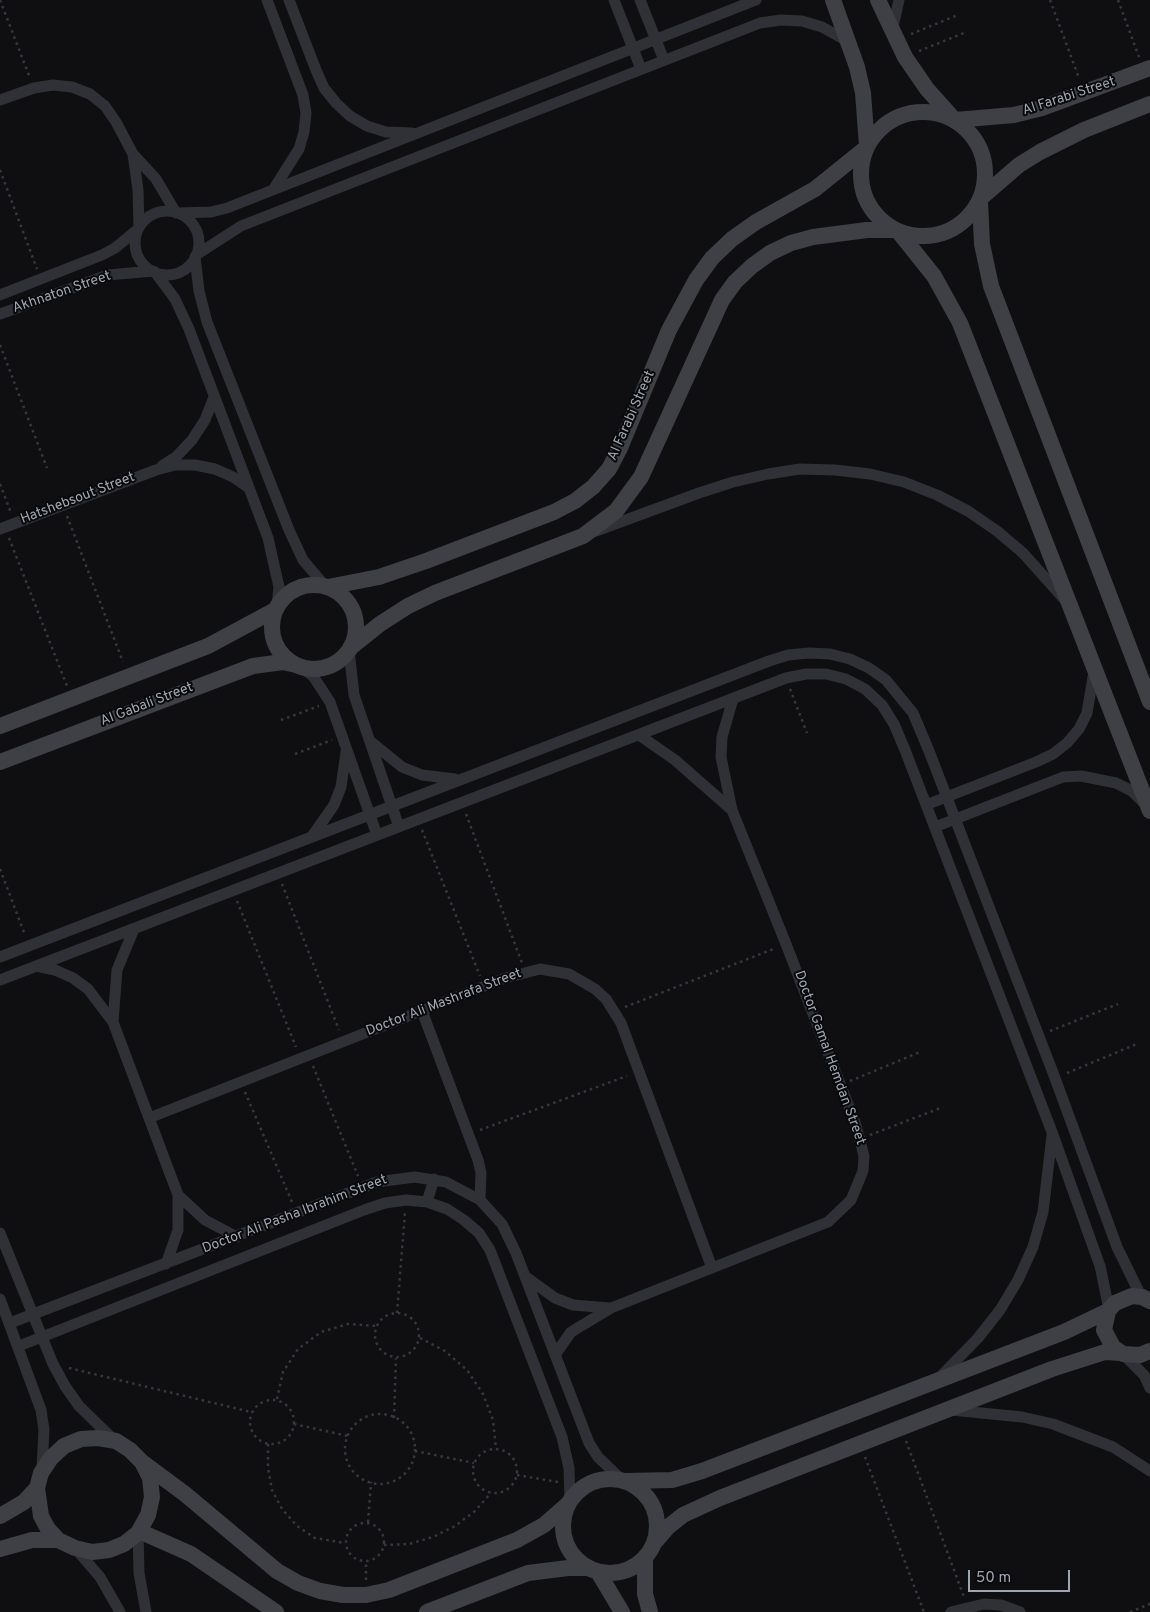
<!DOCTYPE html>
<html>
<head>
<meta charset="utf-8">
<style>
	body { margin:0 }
	#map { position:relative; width:1150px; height:1612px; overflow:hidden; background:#0f0f11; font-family:Overpass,sans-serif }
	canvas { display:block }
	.scale { position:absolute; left:968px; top:1570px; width:102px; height:22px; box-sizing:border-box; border:2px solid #9fa6b2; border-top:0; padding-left:6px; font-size:15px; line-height:18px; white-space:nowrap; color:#9fa6b2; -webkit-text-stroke:4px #0a0a0c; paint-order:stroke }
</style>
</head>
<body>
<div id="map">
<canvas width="1150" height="1612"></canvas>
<div class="scale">50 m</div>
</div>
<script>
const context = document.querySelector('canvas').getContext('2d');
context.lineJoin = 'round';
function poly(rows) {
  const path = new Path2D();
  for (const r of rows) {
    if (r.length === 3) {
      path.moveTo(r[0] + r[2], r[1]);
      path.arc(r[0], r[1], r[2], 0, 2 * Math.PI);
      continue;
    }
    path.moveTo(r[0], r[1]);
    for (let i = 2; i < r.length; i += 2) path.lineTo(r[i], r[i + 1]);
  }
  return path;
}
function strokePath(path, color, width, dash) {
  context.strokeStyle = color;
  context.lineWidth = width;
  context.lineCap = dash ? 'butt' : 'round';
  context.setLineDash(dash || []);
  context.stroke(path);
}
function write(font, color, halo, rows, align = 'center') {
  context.font = font + ' Overpass,sans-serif';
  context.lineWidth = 4;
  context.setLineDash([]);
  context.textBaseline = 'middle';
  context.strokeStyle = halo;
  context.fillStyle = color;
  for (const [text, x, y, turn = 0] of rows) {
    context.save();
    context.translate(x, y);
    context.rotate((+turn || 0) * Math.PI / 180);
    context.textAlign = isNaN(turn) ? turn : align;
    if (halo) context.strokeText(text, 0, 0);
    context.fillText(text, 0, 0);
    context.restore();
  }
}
strokePath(poly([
	[0,0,30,78],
	[1050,0,1079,78],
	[1118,0,1139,57],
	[911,34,958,15],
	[919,51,964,33],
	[0,170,37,269],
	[0,345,47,468],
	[0,484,11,513],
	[67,516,123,662],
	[9,538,67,686],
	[790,689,807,733],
	[281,720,319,706],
	[295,754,332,740],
	[466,814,522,963],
	[422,830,480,976],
	[0,869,25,935],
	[282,884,339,1030],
	[237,901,296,1047],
	[625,1007,776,948],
	[1050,1031,1118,1004],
	[313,1066,358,1176],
	[1067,1073,1139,1043],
	[850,1081,920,1052],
	[245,1092,292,1202],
	[480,1130,627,1076],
	[870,1135,943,1107],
	[397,1335,22],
	[397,1313,405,1212],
	[420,1338,445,1351,467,1370,483,1394,493,1420,496,1449],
	[69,1368,251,1412],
	[277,1399,283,1372,298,1349,321,1332,348,1324,377,1326],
	[272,1422,22],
	[380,1449,35],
	[394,1418,396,1358],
	[294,1424,348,1436],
	[906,1441,964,1597],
	[268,1444,268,1468,272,1490,282,1509,297,1526,315,1538,345,1543],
	[495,1471,22],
	[415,1451,474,1463],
	[865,1457,924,1612],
	[517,1475,558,1482],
	[368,1522,371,1482],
	[365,1542,19],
	[384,1545,409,1544,433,1537,455,1526,475,1511,491,1493],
	[366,1580,366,1561],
	[1130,1612,1150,1604]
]), '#36383d', 2.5, [2.5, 4]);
strokePath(poly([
	[267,0,303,95,306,113,304,132,299,149,273,190],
	[289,0,316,70,324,88,336,103,350,116,367,126,386,132,412,133],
	[614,0,641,69],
	[640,0,664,60],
	[892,31,899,0],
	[0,100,34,88,53,85,72,87,90,94,105,106,116,122,133,154,156,179,176,213],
	[133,154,138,190,139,227],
	[167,243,32],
	[177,213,211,212,227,208,756,0],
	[196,255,241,226,760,23,781,20,802,21,822,27,849,42],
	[195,257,199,291,207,322,289,530,303,560,325,586],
	[155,272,175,299,189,329,268,538,279,587,277,605],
	[0,295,102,255,115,248,137,230],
	[0,314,108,275,153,271],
	[162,466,176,457,192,440,205,420,214,397],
	[0,529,156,470,175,465,195,465,215,469,233,477,249,488],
	[596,531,699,493,733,482,768,474,800,469,835,470,870,474,904,482,937,495,968,511,997,531,1023,553,1065,600],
	[349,650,354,695,399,827],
	[299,666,313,676,330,702,377,835],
	[639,735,675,760,732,810],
	[370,741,402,767,422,775,455,779],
	[926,805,1036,762,1053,754,1067,743,1079,729,1087,713,1094,671],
	[935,827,1063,777,1081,776,1116,783,1132,791,1145,804],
	[313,835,334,805,341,787,346,752],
	[0,957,769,661,788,655,809,653,830,654,850,659,869,668,886,680,913,713,929,751,1055,1078,1117,1247,1141,1296],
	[36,966,55,970,73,978,88,989,113,1022,178,1195,178,1230,166,1264],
	[0,980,786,678,806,674,826,674,846,679,865,689,882,705,894,724,905,750,1052,1132,1100,1266,1109,1309],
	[422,1011,478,1160,481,1173,480,1200],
	[113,1022,117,970,134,929],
	[149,1118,505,978,540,969,569,974,595,989,606,999,621,1023,712,1268],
	[178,1195,205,1220,237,1237],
	[427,1202,434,1179],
	[0,1233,53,1364,65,1386,79,1406,114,1440],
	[526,1277,555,1298,573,1305,609,1308],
	[0,1299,41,1410,44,1430,42,1467],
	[10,1323,377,1182,415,1177,446,1182,480,1200,502,1224,516,1253,589,1443,598,1457,622,1480],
	[19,1346,364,1210,385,1203,406,1200,427,1202,447,1209,464,1220,479,1233,490,1250,562,1437,569,1468,570,1501],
	[1123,1354,1144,1375,1150,1388],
	[555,1355,571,1332,611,1308,828,1222,851,1200,863,1171,864,1156,856,1125,786,944,732,810,721,757,722,737,733,699],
	[940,1377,978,1338,1000,1310,1018,1280,1033,1247,1043,1212,1052,1136],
	[951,1410,1022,1417,1053,1424,1113,1447,1150,1471],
	[138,1533,139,1573,146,1612],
	[75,1548,100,1577,120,1612],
	[951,1612,984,1604,1001,1605,1020,1612]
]), '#303136', 11);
strokePath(poly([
	[833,0,857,67,863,93,867,146],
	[878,0,905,57,927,89,952,117],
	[923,174,62],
	[955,120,1014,115,1042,108,1150,68],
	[982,197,1019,165,1040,152,1084,130,1150,104],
	[980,201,982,244,991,286,1150,702],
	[898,231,934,276,960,323,1150,811],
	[314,627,42],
	[328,587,379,577,426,561,554,512,575,501,593,487,609,469,620,448,669,330,696,280,712,258,732,239,756,222,815,189,866,148],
	[350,648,380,624,408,606,435,593,583,536,616,511,641,477,722,300,735,282,752,266,770,253,791,243,813,237,867,230,894,230],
	[0,726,208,646,275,610],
	[0,762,253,666,283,662,296,665],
	[1150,1301,1142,1297,1132,1296,1115,1303,1108,1311,1104,1330,1113,1347,1123,1354,1140,1355,1150,1351],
	[142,1462,185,1494,277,1571,298,1583,320,1591,343,1595,366,1595,389,1590,517,1540,544,1525,569,1503],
	[610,1526,47],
	[626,1481,672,1480,702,1471,1064,1332,1108,1311],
	[0,1516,24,1502,37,1488,41,1473,51,1458,64,1446,81,1439,98,1438,116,1441,130,1450,142,1462,150,1478,152,1497,148,1515,138,1533,124,1544,109,1550,92,1552,75,1548,58,1540,48,1529,41,1516,37,1488],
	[139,1531,191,1554,276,1612],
	[655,1542,668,1527,683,1515,720,1498,1052,1369,1105,1352,1121,1353],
	[0,1549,32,1540,58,1540],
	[645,1558,645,1594,650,1612],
	[598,1572,622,1612],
	[427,1612,528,1573,568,1568,589,1568]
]), '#3e4046', 16);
write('14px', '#9fa6b2', '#0a0a0c', [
	["Al Farabi Street",1069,97,-18],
	["Akhnaton Street",62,293,-19],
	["Al Farabi Street",632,416,-66],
	["Hatshebsout Street",78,499,-21],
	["Al Gabali Street",147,705,-21],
	["Doctor Ali Mashrafa Street",444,1003,-21],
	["Doctor Gamal Hemdan Street",829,1058,70],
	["Doctor Ali Pasha Ibrahim Street",295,1215,-21]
]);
</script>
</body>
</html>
